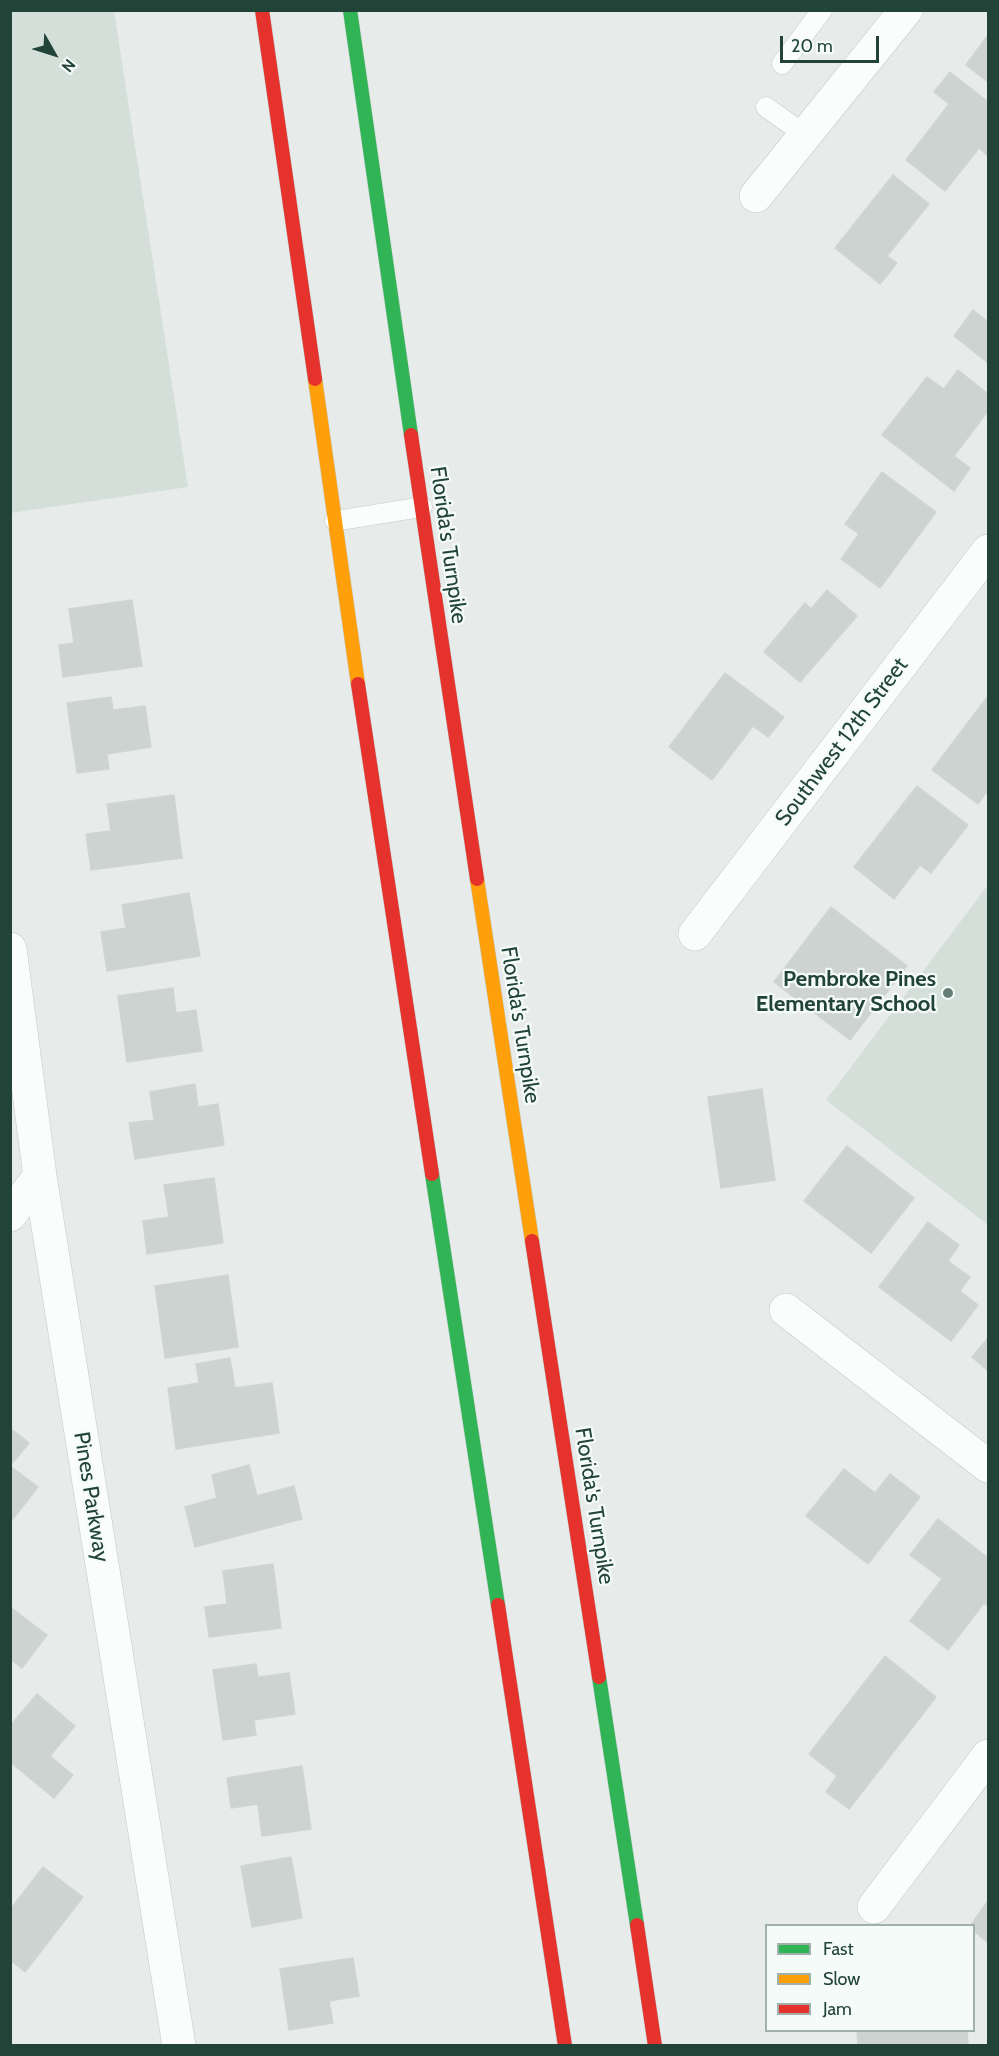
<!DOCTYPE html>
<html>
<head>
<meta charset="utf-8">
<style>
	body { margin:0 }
	#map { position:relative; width:999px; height:2056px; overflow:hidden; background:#e7ecea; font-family:Cabin,sans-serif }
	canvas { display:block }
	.frame { position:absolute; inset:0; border:12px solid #214338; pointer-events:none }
	.legend { position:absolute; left:765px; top:1924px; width:210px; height:108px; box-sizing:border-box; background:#f5fbf8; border:2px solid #a0b1ab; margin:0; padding:8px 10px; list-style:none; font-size:18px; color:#214338 }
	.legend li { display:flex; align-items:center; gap:12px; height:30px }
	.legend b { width:30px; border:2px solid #a0b1ab }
	.north { position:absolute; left:24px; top:24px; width:60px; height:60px; -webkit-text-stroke:4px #f5fbf8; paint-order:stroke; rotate:129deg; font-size:16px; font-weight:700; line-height:24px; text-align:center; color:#214338 }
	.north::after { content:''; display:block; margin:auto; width:21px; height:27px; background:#214338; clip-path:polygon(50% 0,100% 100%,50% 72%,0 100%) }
	.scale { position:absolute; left:780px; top:36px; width:99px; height:27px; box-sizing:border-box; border:3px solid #214338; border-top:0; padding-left:8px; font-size:18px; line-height:21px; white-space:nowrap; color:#214338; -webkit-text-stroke:4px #f5fbf8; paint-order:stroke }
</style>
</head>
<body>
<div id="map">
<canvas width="999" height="2056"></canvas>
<div class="frame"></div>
<ul class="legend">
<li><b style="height:8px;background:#30b455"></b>Fast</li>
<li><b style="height:8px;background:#ff9f0a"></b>Slow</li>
<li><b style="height:8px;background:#e5322d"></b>Jam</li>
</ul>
<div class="north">N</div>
<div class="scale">20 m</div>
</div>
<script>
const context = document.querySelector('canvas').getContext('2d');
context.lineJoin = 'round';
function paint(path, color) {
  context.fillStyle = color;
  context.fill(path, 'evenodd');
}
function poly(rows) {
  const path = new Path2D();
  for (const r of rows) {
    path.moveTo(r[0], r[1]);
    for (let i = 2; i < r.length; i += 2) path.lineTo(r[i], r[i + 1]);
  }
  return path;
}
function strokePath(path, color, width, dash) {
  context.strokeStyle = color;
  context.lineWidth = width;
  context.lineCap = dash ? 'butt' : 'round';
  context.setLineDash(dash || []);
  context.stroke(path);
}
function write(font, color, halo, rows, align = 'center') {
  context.font = font + ' Cabin,sans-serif';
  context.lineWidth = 4.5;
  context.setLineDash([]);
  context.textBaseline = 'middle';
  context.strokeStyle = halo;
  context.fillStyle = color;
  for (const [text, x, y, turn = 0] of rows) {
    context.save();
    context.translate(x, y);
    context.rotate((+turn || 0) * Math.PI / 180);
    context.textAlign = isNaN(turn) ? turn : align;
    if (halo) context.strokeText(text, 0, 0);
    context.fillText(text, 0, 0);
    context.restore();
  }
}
paint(poly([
	[10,11,114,11,188,487,11,513],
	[988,885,988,1225,826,1100]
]), '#d4dfd9');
const building = poly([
	[988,35,988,82,966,65,988,35],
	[950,72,988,102,988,156,979,148,945,191,906,160,949,104,934,92,950,72],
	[893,175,929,204,887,256,897,263,880,284,835,248,893,175],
	[973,310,988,322,988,363,954,336,973,310],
	[958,370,988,394,988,411,954,456,970,468,954,491,882,435,927,377,944,389,958,370],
	[882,472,936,512,880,588,841,559,859,534,845,524,882,472],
	[827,590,857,616,800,682,764,652,805,603,811,609,827,590],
	[132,600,142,666,63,677,59,645,74,643,69,609,132,600],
	[725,673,784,717,768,737,753,726,712,780,669,747,725,673],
	[988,696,988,790,978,804,932,770,988,696],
	[111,697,113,710,145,706,151,747,107,754,109,769,77,773,67,703,111,697],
	[917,786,968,825,931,873,920,865,894,899,854,867,917,786],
	[174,795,182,858,91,870,86,834,111,831,107,804,174,795],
	[189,893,200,956,107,971,101,932,126,928,122,905,189,893],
	[831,907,907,966,850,1040,774,982,831,907],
	[173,988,176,1013,196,1010,202,1051,127,1062,118,996,173,988],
	[195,1084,198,1107,218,1104,224,1145,135,1159,129,1123,154,1120,150,1092,195,1084],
	[762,1089,775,1180,721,1188,708,1097,762,1089],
	[847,1146,914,1198,871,1253,804,1201,847,1146],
	[214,1178,223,1243,147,1254,143,1221,169,1217,164,1185,214,1178],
	[928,1222,959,1245,948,1261,970,1277,960,1291,978,1305,951,1341,879,1287,928,1222],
	[228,1275,238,1347,165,1358,155,1286,228,1275],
	[988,1338,988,1371,972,1357,988,1338],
	[230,1358,235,1388,272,1383,279,1433,176,1449,168,1388,199,1383,196,1364,230,1358],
	[10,1428,29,1443,10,1466,10,1428],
	[249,1465,257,1496,294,1486,302,1519,195,1547,185,1507,217,1498,212,1475,249,1465],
	[10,1466,38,1487,13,1519,10,1517,10,1466],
	[844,1469,875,1493,890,1474,920,1497,868,1564,806,1516,844,1469],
	[938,1519,988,1558,988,1606,984,1603,948,1650,910,1621,942,1579,910,1555,938,1519],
	[273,1564,281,1628,209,1637,205,1607,227,1604,223,1571,273,1564],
	[10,1607,47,1635,22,1668,10,1659,10,1607],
	[885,1656,936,1697,849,1809,826,1792,837,1776,809,1754,885,1656],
	[256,1664,258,1677,289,1673,295,1714,254,1720,256,1735,223,1740,213,1670,256,1664],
	[37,1694,75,1726,50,1756,73,1775,54,1798,10,1762,10,1726,37,1694],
	[302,1766,311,1829,262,1836,258,1804,231,1808,227,1778,302,1766],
	[291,1857,302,1918,252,1927,241,1866,291,1857],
	[43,1867,83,1897,25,1972,10,1960,10,1910,43,1867],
	[988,1901,988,1943,974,1931,974,1926,970,1926,988,1901],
	[353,1958,359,1996,329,2001,333,2023,289,2030,280,1969,353,1958],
	[857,2030,967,2030,968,2046,858,2046,857,2030]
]);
paint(building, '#cdd3d1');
strokePath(building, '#cfd5d2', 1.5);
const lane = poly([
	[782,64,822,10],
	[766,107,805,135],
	[335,521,422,507]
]);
const street = poly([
	[756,196,906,10],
	[695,934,988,551],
	[10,949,40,1176,179,2046],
	[10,1215,40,1176],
	[786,1310,988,1466],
	[874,1907,988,1756]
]);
const fast = poly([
	[350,10,411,435],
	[432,1174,498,1605],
	[599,1677,637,1925]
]);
const slow = poly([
	[315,379,358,684],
	[477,879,532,1241]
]);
const jam = poly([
	[262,10,315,379],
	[411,435,477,879],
	[358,684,432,1174],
	[532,1241,599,1677],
	[498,1605,565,2046],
	[637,1925,655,2046]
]);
strokePath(lane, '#c4c9c7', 21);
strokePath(street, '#c4c9c7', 34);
strokePath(fast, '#c1cbc8', 15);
strokePath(slow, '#c1cbc8', 15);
strokePath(jam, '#c1cbc8', 15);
strokePath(lane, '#fbfcfc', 20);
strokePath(street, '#fbfcfc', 33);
strokePath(fast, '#30b455', 14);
strokePath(slow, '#ff9f0a', 14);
strokePath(jam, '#e5322d', 14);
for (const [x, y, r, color] of [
	[948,993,6,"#667e76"]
]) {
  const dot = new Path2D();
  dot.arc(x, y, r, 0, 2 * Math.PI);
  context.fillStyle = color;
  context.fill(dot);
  strokePath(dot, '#f5fbf8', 2);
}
write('22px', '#214338', '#f5fbf8', [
	["Florida's Turnpike",448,545,82],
	["Southwest 12th Street",842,742,-53],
	["Florida's Turnpike",520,1025,81],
	["Pines Parkway",91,1497,81],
	["Florida's Turnpike",594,1506,81]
]);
write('bold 22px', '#214338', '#f5fbf8', [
	["Pembroke Pines",936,980],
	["Elementary School",936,1005]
], 'right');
</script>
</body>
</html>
